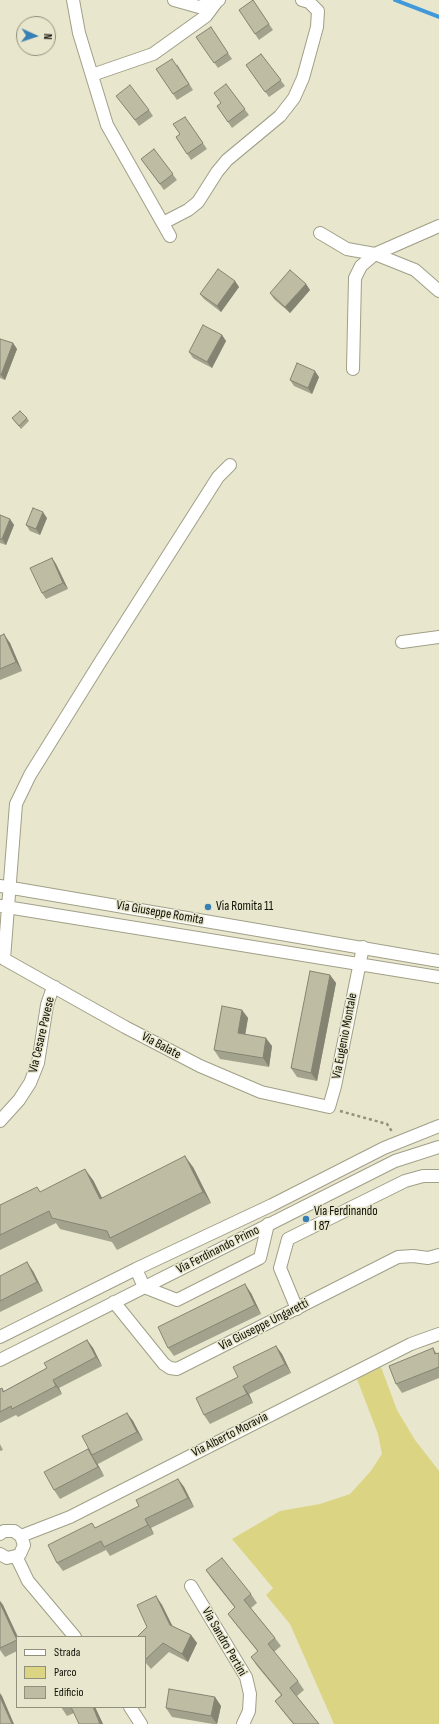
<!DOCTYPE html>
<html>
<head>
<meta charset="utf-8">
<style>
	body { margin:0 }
	#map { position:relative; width:439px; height:1724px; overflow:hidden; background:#e8e7cd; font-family:"Sofia Sans Condensed",sans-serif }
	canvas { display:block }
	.legend { position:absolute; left:16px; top:1636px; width:130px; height:72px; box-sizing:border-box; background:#e8e7cd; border:1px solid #91907d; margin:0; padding:5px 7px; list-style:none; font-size:12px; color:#0f0e06 }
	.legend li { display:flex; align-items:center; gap:8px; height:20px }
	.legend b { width:20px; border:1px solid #91907d }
	.north { position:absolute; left:16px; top:16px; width:40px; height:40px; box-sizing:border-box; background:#e8e7cd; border:1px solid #91907d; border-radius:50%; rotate:93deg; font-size:11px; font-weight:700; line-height:16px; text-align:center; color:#0f0e06 }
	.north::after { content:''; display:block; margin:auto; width:14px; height:18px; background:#3880b4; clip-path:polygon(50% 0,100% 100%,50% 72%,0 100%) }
</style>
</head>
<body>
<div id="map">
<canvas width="439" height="1724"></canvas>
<ul class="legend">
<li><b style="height:5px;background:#fff"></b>Strada</li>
<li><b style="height:11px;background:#dbd483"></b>Parco</li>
<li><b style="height:11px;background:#bebda4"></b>Edificio</li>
</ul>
<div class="north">N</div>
</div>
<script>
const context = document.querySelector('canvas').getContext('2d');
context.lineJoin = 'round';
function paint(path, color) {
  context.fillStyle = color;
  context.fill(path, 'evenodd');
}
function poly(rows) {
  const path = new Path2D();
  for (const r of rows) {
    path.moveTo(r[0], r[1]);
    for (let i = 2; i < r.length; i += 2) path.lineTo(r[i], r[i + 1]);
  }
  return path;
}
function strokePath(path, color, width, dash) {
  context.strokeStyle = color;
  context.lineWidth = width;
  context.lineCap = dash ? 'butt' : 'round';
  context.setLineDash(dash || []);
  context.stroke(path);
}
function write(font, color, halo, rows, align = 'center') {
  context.font = font + ' "Sofia Sans Condensed",sans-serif';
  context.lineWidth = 3;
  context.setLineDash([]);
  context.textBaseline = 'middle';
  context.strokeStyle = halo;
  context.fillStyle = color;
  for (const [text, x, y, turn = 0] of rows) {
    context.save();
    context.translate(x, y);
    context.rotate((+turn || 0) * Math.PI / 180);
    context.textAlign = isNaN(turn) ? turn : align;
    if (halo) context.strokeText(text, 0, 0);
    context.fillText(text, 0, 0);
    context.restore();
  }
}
paint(poly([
	[381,1367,397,1410,415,1440,439,1471,439,1724,334,1724,290,1624,266,1595,273,1588,232,1539,280,1511,320,1504,350,1494,370,1472,382,1454,378,1434,357,1379]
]), '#dbd483');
strokePath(poly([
	[395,0,439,17]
]), '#4199d9', 4);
const minor = poly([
	[73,0,79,33,107,125,170,236],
	[174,0,199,7,219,0],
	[92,75,153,54,206,16,218,0],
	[163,223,188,210,198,202,217,172,227,160,280,116,294,98,303,78,317,27,318,11,309,2,302,0],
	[320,233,347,249,375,254,415,270,439,291],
	[353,369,355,278,361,266,375,254,439,226],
	[230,465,218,477,99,664,30,775,16,804,4,959,125,1027,200,1066,261,1092,329,1107,335,1086,363,947],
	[402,642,439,637],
	[0,886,439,961],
	[0,906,439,977],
	[0,1121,19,1100,30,1083,38,1063,47,1005,51,993,55,987],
	[136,1269,144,1287,177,1300,260,1258,268,1224],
	[114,1302,164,1364,170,1368,177,1369,398,1257,413,1256,428,1258,439,1255],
	[297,1309,280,1268,288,1239,405,1181,423,1176,439,1176],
	[0,1337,136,1269,272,1205,384,1148,439,1126],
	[0,1360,395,1161,439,1147],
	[0,1534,4,1531,14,1531,21,1536,24,1545,20,1554,16,1556,7,1558,0,1554],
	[21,1536,70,1517,411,1344,439,1334],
	[16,1556,28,1581,75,1637],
	[191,1586,246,1677,250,1694,249,1711,243,1724],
	[130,1707,141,1724]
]);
strokePath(minor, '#a09f87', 14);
strokePath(poly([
	[340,1111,387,1124,393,1133]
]), '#92917e', 2.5, [3, 3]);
strokePath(minor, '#fff', 12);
paint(poly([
	[253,0,273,30,259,40,239,10],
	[211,27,232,59,218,68,196,37],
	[261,54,285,86,269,97,246,65],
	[177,64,193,90,177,100,173,94],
	[226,84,249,115,232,128,217,106,221,103],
	[121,102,149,110,153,116,139,126],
	[185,117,207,149,191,160,176,137,180,134],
	[154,149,177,180,164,190,141,159],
	[235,281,239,287,221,312,204,299,200,294],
	[306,284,310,290,290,313,274,299,270,293],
	[222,335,226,341,212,368,193,358,189,352],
	[0,339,13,343,17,349,5,380,0,378],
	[319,377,312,394,294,386,290,380],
	[12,418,27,418,29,421,21,429],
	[0,515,10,519,14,525,6,545,0,543],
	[47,518,40,535,30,531,26,525],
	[52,558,56,564,68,589,46,599,42,593],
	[0,636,10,643,22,671,0,680],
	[330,975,336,983,317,1081,297,1077,291,1068],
	[242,1010,248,1018,245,1034,272,1046,269,1067,220,1059,214,1050],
	[193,1167,211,1203,117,1250,112,1242,60,1229,56,1223,0,1250,0,1205,41,1192,93,1180,102,1198],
	[33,1271,43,1291,0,1312,0,1276],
	[251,1293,261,1314,174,1356,168,1348],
	[87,1340,93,1348,102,1366,59,1388,62,1394,18,1417,16,1415,0,1423,0,1389,2,1388,4,1391,47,1368],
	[276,1346,282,1354,291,1373,249,1394,253,1403,210,1424,204,1415,238,1377],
	[433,1348,437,1354,439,1353,439,1378,402,1393,396,1384],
	[127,1413,133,1421,143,1440,98,1464,97,1463,104,1476,60,1499,54,1490,88,1449],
	[0,1444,3,1450,0,1451],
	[178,1479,184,1487,194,1507,151,1528,154,1534,110,1556,106,1550,63,1571,57,1563,96,1528,139,1506],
	[206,1570,251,1594,257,1603,251,1608,275,1638,281,1646,274,1652,298,1681,304,1690,297,1696,319,1724,293,1724,281,1709,275,1701,281,1695,257,1666,251,1657,258,1652,234,1622,228,1614,235,1608,212,1579],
	[156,1596,162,1605,172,1626,191,1635,197,1643,188,1662,169,1652,151,1669,145,1662,145,1637,147,1627],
	[0,1601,3,1605,17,1637,17,1651,5,1657,0,1650],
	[215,1697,221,1706,217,1724,213,1724,172,1717,166,1708],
	[61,1707,95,1707,103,1724,74,1713,67,1716]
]), '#a3a38d');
paint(poly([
	[235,281,239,287,221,312,217,306],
	[306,284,310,290,290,313,285,307],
	[222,335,226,341,212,368,207,362],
	[13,343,17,349,5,380,1,375],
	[315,371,319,377,312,394,308,388],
	[43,512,47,518,40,535,36,529],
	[10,519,14,525,6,545,2,539],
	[52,558,56,564,68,589,63,583],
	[4,634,10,643,22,671,16,662],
	[330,975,336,983,317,1081,311,1073],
	[242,1010,248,1018,244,1042,238,1033],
	[266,1038,272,1046,269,1067,263,1058],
	[185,1156,193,1167,211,1203,203,1192],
	[85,1169,93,1180,108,1210,100,1199],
	[27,1262,33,1271,43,1291,37,1282],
	[245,1284,251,1293,261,1314,255,1305],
	[87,1340,93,1348,102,1366,96,1357],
	[276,1346,282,1354,291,1373,285,1364],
	[53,1380,59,1388,62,1394,56,1386],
	[243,1386,249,1394,253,1403,247,1394],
	[127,1413,133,1421,143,1440,137,1432],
	[92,1455,97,1463,104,1476,98,1467],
	[178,1479,184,1487,194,1507,188,1498],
	[145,1519,151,1528,154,1534,148,1525],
	[156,1596,162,1605,176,1633,170,1625],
	[0,1601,3,1605,18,1637,17,1637,17,1640,0,1603],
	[191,1635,197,1643,188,1662,182,1654],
	[0,1693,2,1696,14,1724,12,1724,0,1697],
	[215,1697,221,1706,217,1724,211,1716],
	[93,1707,95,1707,103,1724,100,1724]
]), '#858473');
const building = poly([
	[253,0,269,24,255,34,239,10,253,0],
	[211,27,228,53,214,63,196,37,211,27],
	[261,54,281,80,265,92,246,65,261,54],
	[172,59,189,84,173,94,156,69,172,59],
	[226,84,245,109,228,122,217,106,221,103,214,93,226,84],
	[130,85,149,110,135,120,116,96,130,85],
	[185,117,203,143,187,154,176,137,180,134,173,124,185,117],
	[154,149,173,174,160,184,141,159,154,149],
	[218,269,235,281,217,306,200,294,218,269],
	[290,270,306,284,285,307,270,293,290,270],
	[203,325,222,335,207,362,189,352,203,325],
	[0,339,13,343,1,375,0,374,0,339],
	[297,363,315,371,308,388,290,380,297,363],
	[20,411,27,418,19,426,12,418,20,411],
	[33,508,43,512,36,529,26,525,33,508],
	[0,515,10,519,2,539,0,539,0,515],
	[52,558,63,583,42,593,30,568,52,558],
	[4,634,16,662,0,669,0,636,4,634],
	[310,971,330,975,311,1073,291,1068,310,971],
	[222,1006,242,1010,238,1033,266,1038,263,1058,214,1050,222,1006],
	[185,1156,203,1192,110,1238,107,1231,52,1218,49,1211,0,1235,0,1205,37,1187,40,1192,85,1169,100,1199,185,1156],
	[27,1262,37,1282,0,1301,0,1276,27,1262],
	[245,1284,255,1305,168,1348,158,1327,245,1284],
	[87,1340,96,1357,53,1380,56,1386,12,1409,11,1406,0,1412,0,1389,2,1388,3,1392,47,1368,44,1363,87,1340],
	[276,1346,285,1364,243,1386,247,1394,204,1415,196,1398,238,1377,233,1367,276,1346],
	[433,1348,435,1354,439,1353,439,1367,396,1384,389,1366,433,1348],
	[127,1413,137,1432,92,1455,82,1436,127,1413],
	[88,1449,98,1467,54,1490,44,1472,88,1449],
	[178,1479,188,1498,145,1519,148,1525,104,1547,101,1541,57,1563,48,1545,92,1523,95,1528,139,1506,136,1500,178,1479],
	[222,1558,251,1594,244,1600,275,1638,268,1644,298,1681,290,1688,319,1724,294,1724,275,1701,282,1695,251,1657,258,1651,228,1614,235,1607,206,1570,222,1558],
	[156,1596,170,1625,191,1635,182,1654,163,1643,145,1660,145,1637,137,1637,147,1627,137,1605,156,1596],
	[0,1603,17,1640,0,1648,0,1603],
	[169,1689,215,1697,211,1716,166,1708,169,1689],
	[0,1697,12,1724,0,1724,0,1697],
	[71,1707,93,1707,100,1724,79,1724,71,1707]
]);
paint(building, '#bebda4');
strokePath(building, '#858473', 1);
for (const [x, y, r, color] of [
	[208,907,4,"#3880b4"],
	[306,1219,4,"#3880b4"]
]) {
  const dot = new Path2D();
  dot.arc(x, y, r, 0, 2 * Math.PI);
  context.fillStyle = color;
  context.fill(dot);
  strokePath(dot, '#e8e7cd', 1.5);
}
write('13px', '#0f0e06', '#e8e7cd', [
	["Via Romita 11",216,907],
	["Via Ferdinando",314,1212],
	["I 87",314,1227]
], 'left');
write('13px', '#0f0e06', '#e8e7cd', [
	["Via Giuseppe Romita",160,913,10],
	["Via Cesare Pavese",42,1035,-77],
	["Via Eugenio Montale",345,1036,-79],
	["Via Balate",161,1046,28],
	["Via Ferdinando Primo",218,1250,-27],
	["Via Giuseppe Ungaretti",264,1325,-27],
	["Via Alberto Moravia",230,1435,-27],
	["Via Sandro Pertini",224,1642,60]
]);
</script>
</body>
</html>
